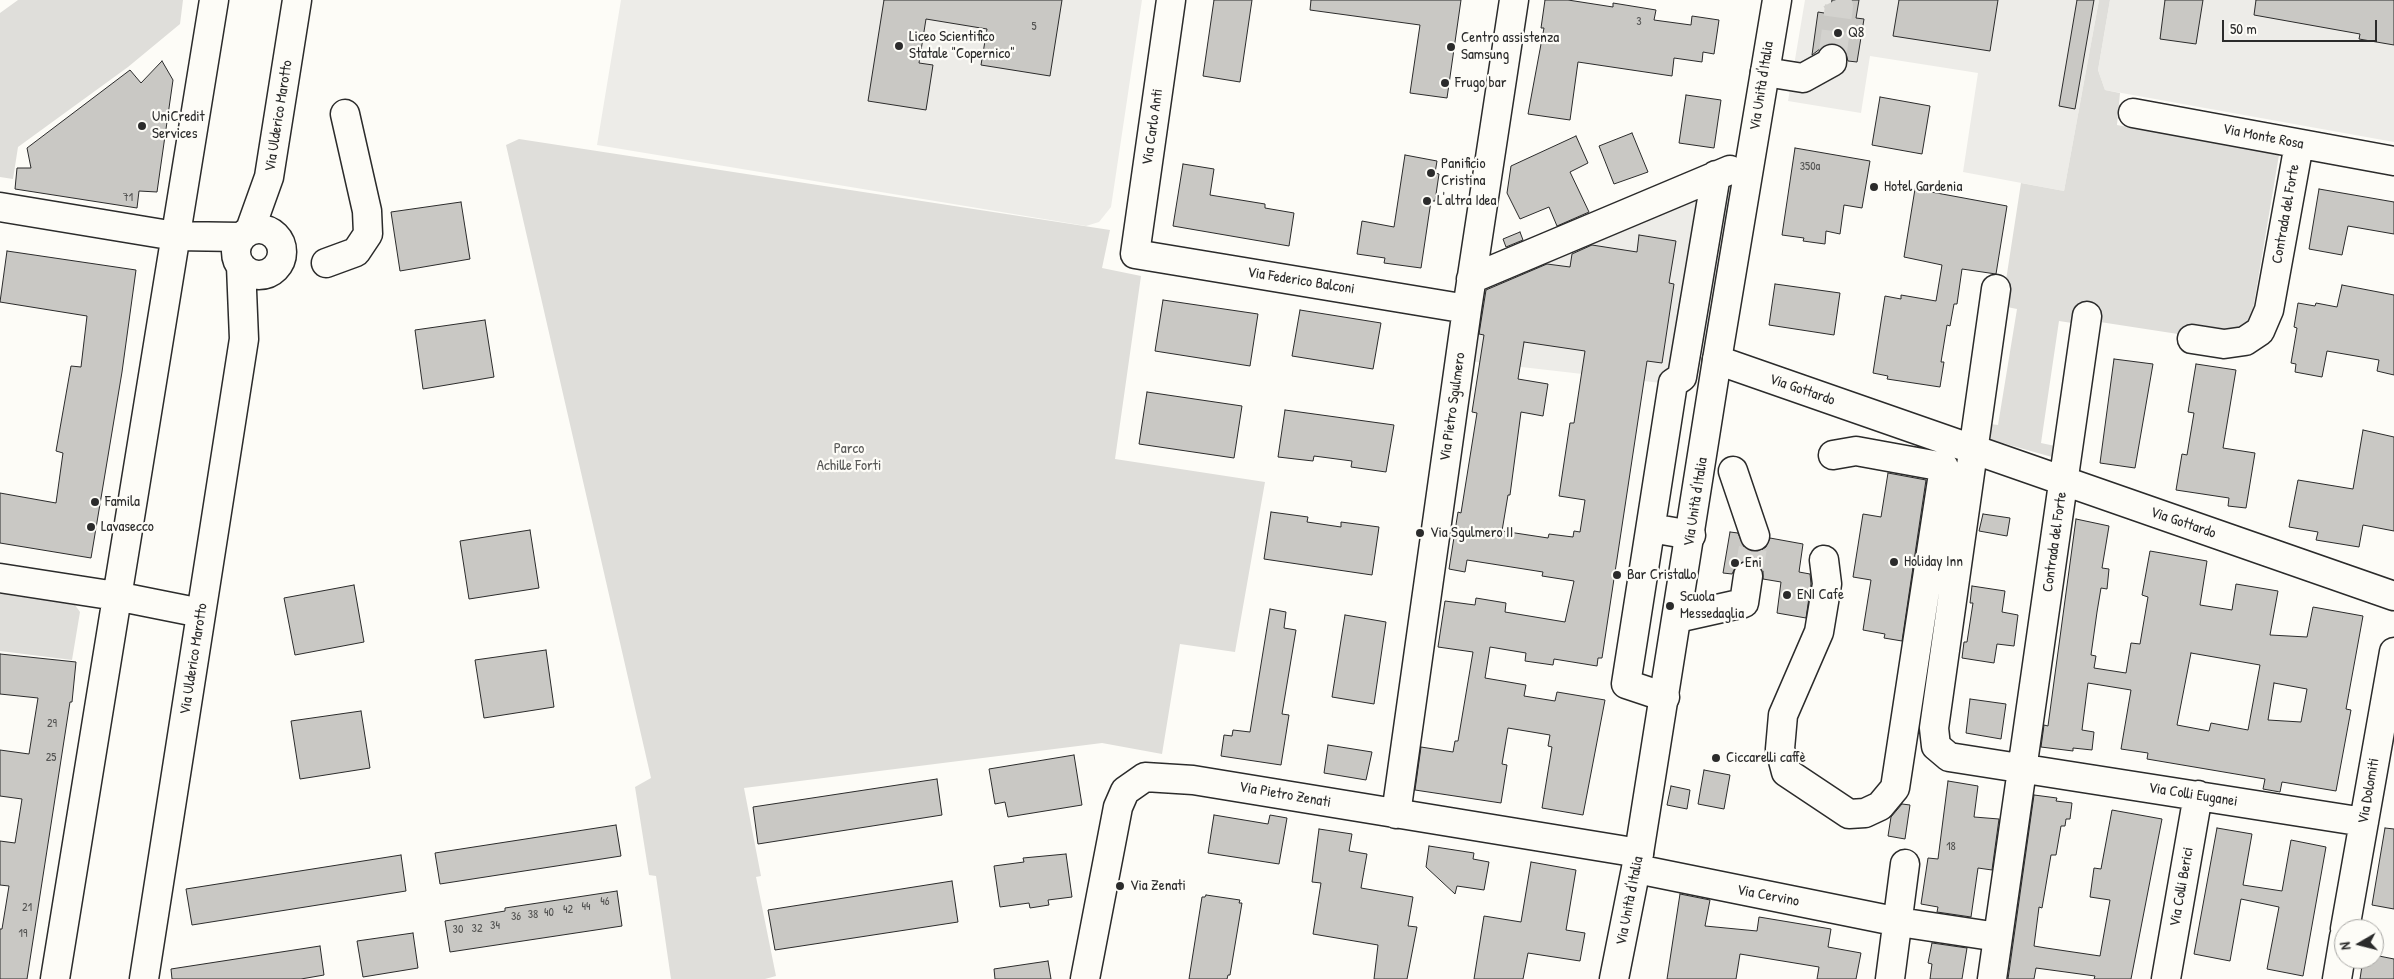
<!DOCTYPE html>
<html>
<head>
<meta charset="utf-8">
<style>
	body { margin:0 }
	#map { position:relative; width:2394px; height:979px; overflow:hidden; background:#fdfcf7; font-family:"Patrick Hand",sans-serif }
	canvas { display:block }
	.north { position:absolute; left:2334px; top:919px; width:50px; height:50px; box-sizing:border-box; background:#fdfcf7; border:1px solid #a9a8a5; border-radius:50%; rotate:262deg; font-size:14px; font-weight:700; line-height:20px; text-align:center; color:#2b2b2b }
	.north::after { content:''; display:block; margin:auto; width:18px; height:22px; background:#2b2b2b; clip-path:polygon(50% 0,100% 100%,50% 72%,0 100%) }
	.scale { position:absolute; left:2222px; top:20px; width:155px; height:22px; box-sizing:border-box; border:2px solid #2b2b2b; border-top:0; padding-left:6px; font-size:15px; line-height:18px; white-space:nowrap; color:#2b2b2b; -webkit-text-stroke:4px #fdfcf7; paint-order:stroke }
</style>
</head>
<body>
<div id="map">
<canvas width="2394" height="979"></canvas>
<div class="north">N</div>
<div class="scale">50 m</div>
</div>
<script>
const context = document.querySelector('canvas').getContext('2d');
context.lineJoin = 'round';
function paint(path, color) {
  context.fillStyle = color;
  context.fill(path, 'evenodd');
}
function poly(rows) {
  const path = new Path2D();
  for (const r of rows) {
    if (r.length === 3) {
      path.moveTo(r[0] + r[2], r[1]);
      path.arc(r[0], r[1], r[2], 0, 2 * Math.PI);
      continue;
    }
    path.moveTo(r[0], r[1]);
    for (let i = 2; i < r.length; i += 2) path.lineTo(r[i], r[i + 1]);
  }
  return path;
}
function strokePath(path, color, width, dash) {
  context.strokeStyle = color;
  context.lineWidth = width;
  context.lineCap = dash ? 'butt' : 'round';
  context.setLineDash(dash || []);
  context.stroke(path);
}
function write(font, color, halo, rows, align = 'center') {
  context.font = font + ' "Patrick Hand",sans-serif';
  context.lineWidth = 4.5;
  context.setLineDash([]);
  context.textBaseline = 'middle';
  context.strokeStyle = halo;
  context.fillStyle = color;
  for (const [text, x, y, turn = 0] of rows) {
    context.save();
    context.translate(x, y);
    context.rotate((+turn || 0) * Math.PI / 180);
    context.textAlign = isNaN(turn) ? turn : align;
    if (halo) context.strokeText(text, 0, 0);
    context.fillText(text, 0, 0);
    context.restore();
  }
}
paint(poly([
	[621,0,1142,0,1111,207,1099,222,1086,226,597,145],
	[1805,0,2099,0,2064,191,1963,172,1978,73,1870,56,1861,113,1788,101],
	[2110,0,2394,0,2394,142,2105,90,2098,70],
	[1720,177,1708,258,1713,276,1696,387,1469,361,1485,269]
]), '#edece8');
paint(poly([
	[18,0,183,0,180,24,128,67,18,147,13,179,0,177,0,13],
	[2099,0,2110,0,2098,70,2105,90,2120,93,2117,125,2279,155,2249,333,2195,324,2191,336,2074,318,2072,323,2059,321,2041,443,2055,446,2052,457,1981,437,1982,423,1998,425,2017,309,2002,306,2021,183,2064,191],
	[519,139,1110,230,1102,268,1141,276,1115,459,1265,482,1235,652,1180,644,1162,754,1102,743,744,788,761,876,756,877,776,976,765,979,671,979,656,876,649,875,635,787,651,778,506,145],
	[0,593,75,605,80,612,72,660,0,651]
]), '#dfdeda');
const building = poly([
	[884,0,1062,0,1050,76,981,65,987,29,926,19,919,63,933,65,926,110,868,101,884,0],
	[1214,0,1252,0,1240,82,1203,76,1214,0],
	[1311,0,1461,0,1447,98,1410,93,1420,25,1310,10,1311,0],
	[1545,0,1568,0,1613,7,1613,3,1656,10,1654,20,1691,25,1692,16,1719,20,1714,54,1703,52,1702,62,1674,58,1672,76,1578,62,1570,120,1528,114,1544,28,1541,28,1545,0],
	[1832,0,1859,0,1856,18,1864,19,1857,62,1848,61,1845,51,1839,45,1832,43,1825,45,1812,55,1818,12,1830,14,1832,0],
	[1899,0,1998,0,1990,51,1893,36,1899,0],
	[2077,0,2094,0,2075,109,2059,106,2077,0],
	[2165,0,2203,0,2196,44,2160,39,2165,0],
	[2256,0,2394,0,2394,45,2359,39,2360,34,2254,15,2256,0],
	[162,61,173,80,157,192,139,191,137,208,15,189,17,168,31,168,27,148,130,70,141,83,162,61],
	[1686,95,1721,100,1714,148,1679,143,1686,95],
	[1880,97,1930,106,1922,154,1872,145,1880,97],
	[1632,133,1648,172,1614,184,1599,146,1632,133],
	[1576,136,1588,163,1570,172,1589,212,1557,226,1549,207,1520,219,1507,193,1511,166,1576,136],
	[1795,148,1870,161,1862,208,1844,205,1840,234,1826,231,1825,244,1803,241,1804,238,1782,235,1795,148],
	[1405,155,1437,161,1435,173,1439,174,1435,201,1431,201,1421,268,1384,263,1385,258,1357,254,1362,221,1394,227,1405,155],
	[1183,164,1214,169,1210,195,1265,204,1265,208,1294,213,1289,246,1173,226,1183,164],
	[1915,189,2007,206,1996,274,1962,269,1957,304,1954,304,1950,326,1947,325,1941,362,1944,362,1940,387,1887,379,1888,376,1873,373,1885,296,1901,299,1901,295,1936,301,1942,265,1904,257,1915,189],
	[2319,189,2394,202,2394,234,2348,226,2342,255,2309,249,2319,189],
	[461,202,470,259,400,271,391,212,461,202],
	[1520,232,1523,240,1506,247,1503,239,1520,232],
	[1639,235,1676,241,1669,283,1674,284,1662,363,1647,361,1602,658,1598,658,1597,666,1554,659,1553,665,1525,661,1526,653,1490,647,1485,678,1526,685,1524,696,1555,701,1557,692,1605,700,1583,815,1542,808,1552,747,1548,746,1550,735,1508,728,1502,764,1507,765,1501,803,1415,790,1421,747,1453,752,1455,741,1458,741,1473,652,1438,647,1445,601,1475,605,1476,598,1506,603,1505,612,1565,622,1574,581,1542,576,1543,572,1467,560,1465,572,1449,569,1458,512,1461,513,1477,413,1472,412,1484,335,1479,334,1486,290,1547,264,1570,267,1572,254,1592,245,1637,252,1639,235],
	[1524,342,1585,351,1574,423,1570,423,1559,496,1585,500,1580,532,1574,531,1573,537,1549,534,1548,538,1502,531,1508,495,1510,495,1521,412,1543,416,1548,384,1518,379,1524,342],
	[7,251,136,270,122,372,91,558,0,543,0,493,56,503,63,453,56,451,71,366,81,367,87,316,0,302,7,251],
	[1775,284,1840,293,1834,335,1769,325,1775,284],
	[2342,285,2394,295,2394,375,2377,371,2379,360,2327,351,2322,377,2295,372,2296,364,2291,363,2297,328,2294,327,2298,303,2315,306,2316,303,2337,307,2342,285],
	[1163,300,1258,314,1250,366,1155,351,1163,300],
	[1300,310,1381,323,1373,369,1292,356,1300,310],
	[485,320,494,377,423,389,415,330,485,320],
	[2114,359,2153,364,2135,468,2100,463,2114,359],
	[2196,364,2236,370,2223,448,2255,453,2246,508,2228,506,2229,498,2176,490,2182,454,2187,455,2194,413,2188,412,2196,364],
	[1147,392,1242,406,1234,458,1139,444,1147,392],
	[1285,410,1394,425,1386,472,1351,467,1352,461,1314,456,1313,461,1278,457,1285,410],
	[2363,430,2394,437,2394,531,2363,525,2359,547,2316,540,2318,532,2289,527,2298,480,2353,489,2363,430],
	[1888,473,1926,480,1902,641,1884,638,1885,634,1863,630,1871,580,1853,577,1863,514,1881,517,1888,473],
	[1271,512,1308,517,1307,522,1341,527,1341,522,1379,527,1372,575,1264,559,1271,512],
	[1983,514,2010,518,2007,536,1979,531,1983,514],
	[2076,519,2109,526,2102,568,2109,569,2107,589,2101,588,2097,612,2091,655,2096,656,2094,668,2126,673,2131,643,2140,644,2148,597,2142,595,2150,551,2207,561,2200,605,2232,610,2236,584,2278,591,2270,635,2307,637,2313,607,2363,616,2346,709,2351,710,2336,791,2282,782,2280,792,2263,789,2265,779,2147,759,2148,753,2121,749,2131,690,2088,683,2082,730,2094,732,2092,750,2073,748,2073,751,2041,747,2044,725,2048,726,2076,519],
	[2191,653,2260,665,2248,730,2211,723,2209,731,2177,725,2191,653],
	[2274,683,2307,689,2301,722,2268,720,2274,683],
	[530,530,539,588,469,599,460,541,530,530],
	[1730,532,1738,533,1744,547,1752,551,1760,551,1766,547,1770,538,1803,544,1799,572,1810,574,1811,584,1806,618,1777,613,1781,582,1763,579,1763,571,1757,564,1751,561,1743,561,1736,566,1732,574,1723,573,1730,532],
	[354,585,364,642,295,655,284,598,354,585],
	[1972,586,2005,591,2002,612,2018,615,2014,646,1997,644,1994,663,1962,658,1964,642,1967,642,1973,603,1970,603,1972,586],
	[1270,609,1286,612,1284,628,1296,630,1282,714,1289,715,1281,765,1221,756,1224,735,1232,736,1233,730,1250,732,1270,609],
	[1345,615,1386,622,1374,704,1332,697,1345,615],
	[546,650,554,707,484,718,475,660,546,650],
	[0,654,76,662,72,702,70,702,27,979,0,979,0,929,2,929,9,886,0,885,0,841,15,843,22,799,0,796,0,750,29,754,38,698,0,694,0,654],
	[1970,699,2006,704,2001,739,1966,733,1970,699],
	[361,711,370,768,300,779,291,721,361,711],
	[1328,745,1372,752,1366,780,1324,773,1328,745],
	[1074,755,1082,805,1008,817,1005,802,995,804,989,769,1074,755],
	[1704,770,1730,775,1724,809,1698,804,1704,770],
	[937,779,942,815,758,844,753,807,937,779],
	[1948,781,1978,786,1974,817,1999,819,1992,870,1978,868,1971,917,1937,912,1938,907,1921,904,1928,858,1938,859,1948,781],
	[1671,786,1690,790,1687,809,1667,805,1671,786],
	[2034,795,2057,798,2056,801,2072,803,2070,819,2066,819,2065,826,2061,826,2056,855,2051,855,2042,908,2039,907,2034,946,2046,948,2100,956,2110,900,2090,897,2094,868,2101,869,2112,810,2162,819,2131,979,2094,979,2095,976,2036,968,2034,979,2008,979,2034,795],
	[1902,804,1910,805,1905,839,1888,836,1891,817,1902,804],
	[1214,815,1268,824,1270,815,1287,818,1279,864,1208,853,1214,815],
	[616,825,621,856,440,884,435,853,616,825],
	[2217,828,2252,834,2243,885,2282,891,2291,840,2326,847,2303,976,2267,969,2279,907,2241,899,2230,961,2194,954,2217,828],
	[2385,828,2394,829,2394,909,2372,905,2385,828],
	[1319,829,1352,834,1349,851,1367,854,1361,888,1413,897,1408,926,1417,927,1407,979,1374,979,1378,945,1313,934,1321,883,1312,882,1319,829],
	[1429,846,1474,853,1473,859,1489,862,1484,890,1457,886,1455,894,1426,867,1429,846],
	[1066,854,1072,897,1048,900,1049,905,1030,908,1029,903,1000,907,994,866,1024,862,1023,858,1066,854],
	[401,855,406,891,192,925,186,889,401,855],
	[1531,862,1576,870,1566,930,1585,933,1580,961,1528,953,1523,979,1474,979,1484,916,1521,922,1531,862],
	[952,881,958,922,775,950,768,910,952,881],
	[617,891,622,926,450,952,445,921,505,911,505,908,617,891],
	[1680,894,1710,900,1705,926,1757,931,1759,917,1831,929,1828,947,1861,953,1856,979,1817,979,1819,967,1740,954,1736,979,1667,979,1680,894],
	[1206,895,1240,900,1239,903,1242,903,1230,975,1228,975,1227,979,1189,979,1202,897,1205,897,1206,895],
	[413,933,418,968,363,977,357,941,413,933],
	[1932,943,1967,948,1962,979,1930,979,1932,964,1928,963,1932,943],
	[320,946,324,975,301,979,172,979,171,969,320,946],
	[2374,955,2394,959,2394,979,2360,979,2363,959,2374,959,2374,955],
	[1048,961,1051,979,995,979,994,969,1048,961]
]);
paint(building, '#c9c8c4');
strokePath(building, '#2b2b2b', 1);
strokePath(poly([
	[1832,59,1839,6,1836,0],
	[1748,576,1755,536]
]), '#d3d2ce', 28, [28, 14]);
const minor = poly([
	[1171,0,1135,254,1467,309],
	[1765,72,1803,78,1832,62,1832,59],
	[2133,113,2394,161],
	[0,207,175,236,240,237],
	[259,252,23],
	[250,230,269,177,297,0],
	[326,263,356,252,368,234,367,211,345,114],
	[1471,279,1730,170],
	[1996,289,1934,728,1936,746,1949,757,2364,822],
	[2192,339,2224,344,2245,341,2260,331,2269,310,2299,144],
	[1717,360,2394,596],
	[1733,471,1755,536],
	[1651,528,1691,535],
	[1824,560,1827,584,1819,632,1783,715,1780,749,1786,772,1849,814,1865,813,1880,806,1895,788,1944,467,1856,451,1833,455],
	[0,578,116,596,201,613],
	[1677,618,1744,603,1748,576],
	[1665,697,1626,684,1673,383,1682,377,1716,175],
	[1396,814,1467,309,1514,0],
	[1637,869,1899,922,1998,937],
	[2345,929,2394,652],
	[55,979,214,0],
	[144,979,244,339,241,266],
	[1085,979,1118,807,1125,791,1145,777,1193,780,1639,853],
	[1890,979,1905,864],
	[1992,979,2087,316],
	[2166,979,2198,795],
	[2337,979,2344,937]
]);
const major = poly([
	[1614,979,1639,853,1717,360,1777,0]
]);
strokePath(minor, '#2b2b2b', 31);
strokePath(major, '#2b2b2b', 31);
strokePath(minor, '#fdfcf7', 28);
strokePath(major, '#fdfcf7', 28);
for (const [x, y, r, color] of [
	[1838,33,5,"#2b2b2b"],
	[899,46,5,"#2b2b2b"],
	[1451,47,5,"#2b2b2b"],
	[1445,83,5,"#2b2b2b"],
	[142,126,5,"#2b2b2b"],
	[1431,173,5,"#2b2b2b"],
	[1874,187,5,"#2b2b2b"],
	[1427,201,5,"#2b2b2b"],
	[95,502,5,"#2b2b2b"],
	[91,527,5,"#2b2b2b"],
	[1420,533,5,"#2b2b2b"],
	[1894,562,5,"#2b2b2b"],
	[1735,563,5,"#2b2b2b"],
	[1617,575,5,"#2b2b2b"],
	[1787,595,5,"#2b2b2b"],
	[1670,606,5,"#2b2b2b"],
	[1716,758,5,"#2b2b2b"],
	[1120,886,5,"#2b2b2b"]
]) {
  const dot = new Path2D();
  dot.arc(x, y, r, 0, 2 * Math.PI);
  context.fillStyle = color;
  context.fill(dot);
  strokePath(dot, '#fdfcf7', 2);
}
write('12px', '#525251', null, [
	["3",1639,22],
	["5",1034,27],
	["350a",1810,167],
	["71",128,198],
	["29",52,724],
	["25",51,758],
	["18",1951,847],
	["46",605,902],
	["44",586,907],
	["21",27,908],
	["42",568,910],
	["40",549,913],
	["38",533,915],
	["36",516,917],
	["34",495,926],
	["32",477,929],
	["30",458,930],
	["19",23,934]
]);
write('15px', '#2b2b2b', '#fdfcf7', [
	["Q8",1848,33],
	["Liceo Scientifico",909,37],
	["Statale \"Copernico\"",909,54],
	["Centro assistenza",1461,38],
	["Samsung",1461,55],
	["Frugo bar",1455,83],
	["UniCredit",152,117],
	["Services",152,134],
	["Panificio",1441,164],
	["Cristina",1441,181],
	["Hotel Gardenia",1884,187],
	["L'altra Idea",1437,201],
	["Famila",105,502],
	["Lavasecco",101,527],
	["Via Sgulmero II",1430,533],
	["Holiday Inn",1904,562],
	["Eni",1745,563],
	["Bar Cristallo",1627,575],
	["ENI Cafe",1797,595],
	["Scuola",1680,597],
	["Messedaglia",1680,614],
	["Ciccarelli caffè",1726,758],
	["Via Zenati",1130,886]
], 'left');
write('15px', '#2b2b2b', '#fdfcf7', [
	["Via Unità d'Italia",1762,86,-81],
	["Via Ulderico Marotto",279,116,-81],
	["Via Carlo Anti",1153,127,-82],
	["Via Monte Rosa",2263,137,11],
	["Contrada del Forte",2286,214,-80],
	["Via Federico Balconi",1301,281,9],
	["Via Gottardo",1802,390,19],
	["Via Pietro Sgulmero",1453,407,-82],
	["Via Unità d'Italia",1696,502,-81],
	["Via Gottardo",2183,523,19],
	["Contrada del Forte",2055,542,-82],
	["Via Ulderico Marotto",194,659,-81],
	["Via Dolomiti",2369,791,-80],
	["Via Pietro Zenati",1285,795,10],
	["Via Colli Euganei",2193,795,9],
	["Via Colli Berici",2182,887,-80],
	["Via Cervino",1768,896,11],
	["Via Unità d'Italia",1630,901,-79]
]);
write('15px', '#585857', '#fdfcf7', [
	["Parco",849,449],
	["Achille Forti",849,466]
]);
</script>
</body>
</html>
